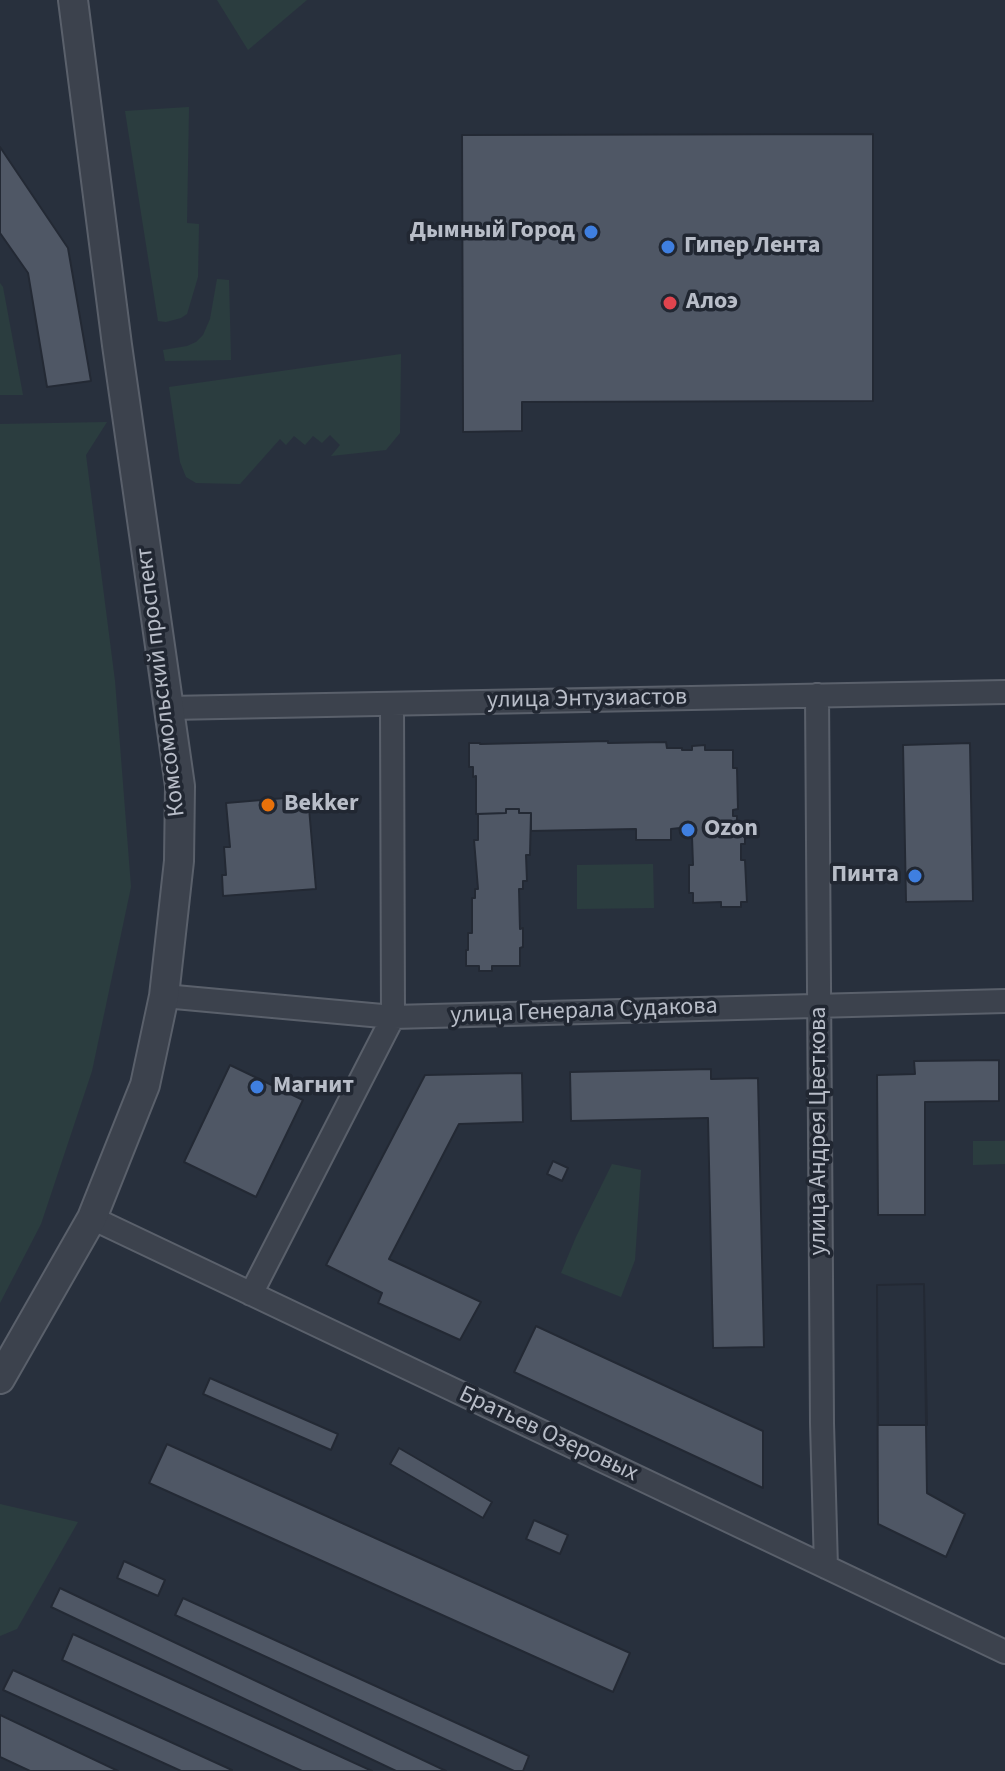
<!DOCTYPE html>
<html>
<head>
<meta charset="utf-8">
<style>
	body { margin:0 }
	canvas { display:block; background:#28303d }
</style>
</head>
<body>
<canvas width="1005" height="1771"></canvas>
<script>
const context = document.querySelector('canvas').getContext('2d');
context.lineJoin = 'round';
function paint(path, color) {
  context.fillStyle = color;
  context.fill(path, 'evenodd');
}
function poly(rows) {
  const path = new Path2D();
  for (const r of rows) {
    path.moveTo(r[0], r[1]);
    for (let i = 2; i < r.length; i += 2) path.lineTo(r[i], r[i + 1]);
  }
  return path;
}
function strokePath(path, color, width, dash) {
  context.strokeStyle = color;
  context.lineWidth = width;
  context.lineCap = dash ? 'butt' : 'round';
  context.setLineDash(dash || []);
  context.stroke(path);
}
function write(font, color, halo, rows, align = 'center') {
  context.font = font + ' "Source Sans 3",sans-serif';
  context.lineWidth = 7;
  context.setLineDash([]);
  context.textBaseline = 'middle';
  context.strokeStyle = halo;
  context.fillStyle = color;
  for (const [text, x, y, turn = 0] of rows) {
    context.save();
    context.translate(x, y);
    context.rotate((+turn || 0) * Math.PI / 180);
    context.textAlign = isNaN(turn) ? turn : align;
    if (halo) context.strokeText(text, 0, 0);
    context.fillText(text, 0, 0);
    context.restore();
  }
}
paint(poly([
	[217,0,307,0,248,50],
	[189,107,187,223,199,224,198,277,187,314,181,318,166,322,158,321,125,111],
	[217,279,229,280,231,360,165,361,163,350,187,346,196,342,203,335,210,319],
	[0,283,3,287,23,395,0,395],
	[401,354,400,433,386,450,331,456,340,445,330,435,322,443,313,436,305,445,294,436,286,445,280,439,240,484,196,483,186,477,180,462,169,387],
	[107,422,86,455,115,681,131,887,92,1071,41,1224,0,1303,0,424],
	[653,864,654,908,577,909,577,865],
	[973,1141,1005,1141,1005,1164,973,1165],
	[612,1164,641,1170,635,1260,621,1297,561,1273,576,1237],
	[0,1504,78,1522,17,1629,0,1636]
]), '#2b3d3f');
const building = poly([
	[873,134,873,401,522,402,522,431,463,432,462,135,873,134],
	[0,147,68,248,91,381,47,387,28,273,0,233,0,147],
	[608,741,608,743,666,742,667,748,682,748,682,750,692,750,692,746,705,745,705,750,733,750,733,768,737,768,738,809,733,810,733,816,737,816,737,834,745,834,745,844,741,844,741,860,745,860,747,902,741,902,741,907,721,907,721,902,693,903,693,893,689,893,689,865,693,865,692,837,689,837,689,827,671,829,671,840,636,840,636,829,531,831,531,813,519,813,519,809,506,809,506,813,476,814,476,776,473,777,473,767,469,767,469,743,480,743,480,744,608,741],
	[970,743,973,901,906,902,903,745,970,743],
	[308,796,316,889,223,896,222,875,226,875,224,847,230,847,226,803,308,796],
	[506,809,519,809,519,813,531,813,530,855,526,855,527,881,523,881,523,889,519,889,520,929,523,928,523,947,520,948,520,966,492,966,492,971,479,971,479,966,466,966,466,950,468,950,468,933,472,933,472,898,475,898,475,889,478,889,474,840,478,840,478,814,506,813,506,809],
	[999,1060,999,1101,925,1102,925,1215,878,1215,877,1075,915,1074,914,1061,999,1060],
	[230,1065,303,1100,256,1197,184,1162,230,1065],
	[711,1069,711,1079,758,1078,764,1347,713,1348,708,1118,571,1121,570,1072,711,1069],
	[522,1073,523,1122,459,1124,389,1259,481,1302,460,1340,378,1303,382,1293,326,1265,425,1075,522,1073],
	[553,1161,568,1168,562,1181,547,1174,553,1161],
	[924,1284,927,1425,878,1425,877,1285,924,1284],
	[924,1284,927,1493,965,1514,946,1557,878,1524,877,1285,924,1284],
	[536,1326,763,1431,763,1488,514,1372,536,1326],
	[210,1378,338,1434,331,1450,203,1394,210,1378],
	[167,1444,630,1653,613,1692,149,1483,167,1444],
	[399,1448,492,1502,483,1518,390,1464,399,1448],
	[534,1520,568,1535,560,1554,526,1539,534,1520],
	[124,1561,165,1580,158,1596,117,1578,124,1561],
	[60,1588,446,1771,396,1771,51,1607,60,1588],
	[183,1598,529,1756,523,1771,514,1771,175,1615,183,1598],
	[73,1634,372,1771,302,1771,62,1660,73,1634],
	[13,1670,232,1770,231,1771,181,1771,3,1690,13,1670],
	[0,1715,118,1771,30,1771,0,1757,0,1715]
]);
paint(building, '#4f5765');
strokePath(building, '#232934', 2);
const minor = poly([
	[817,695,822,1423,826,1567],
	[169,708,1005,692],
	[164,996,393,1017,1005,1001],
	[92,1218,1005,1652],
	[251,1294,393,1017,392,704]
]);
const tertiary = poly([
	[0,1379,92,1218,145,1085,164,996,179,861,180,786,117,345,73,0]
]);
strokePath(minor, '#5a606b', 26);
strokePath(tertiary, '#5a606b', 32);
strokePath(minor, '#3c424d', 22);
strokePath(tertiary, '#3c424d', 28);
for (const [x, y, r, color] of [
	[591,232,8,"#3f7fe0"],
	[668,247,8,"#3f7fe0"],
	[670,303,8,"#e0444e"],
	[268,805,8,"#e8710a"],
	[688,830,8,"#3f7fe0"],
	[915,876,8,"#3f7fe0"],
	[257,1087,8,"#3f7fe0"]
]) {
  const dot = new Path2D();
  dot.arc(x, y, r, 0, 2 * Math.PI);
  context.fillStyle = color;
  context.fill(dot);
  strokePath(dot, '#212732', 3);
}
write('bold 24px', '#b8bdc8', '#212732', [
	["Дымный Город",575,232,"right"],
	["Гипер Лента",684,247],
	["Алоэ",686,303],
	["Bekker",284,805],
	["Ozon",704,830],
	["Пинта",899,876,"right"],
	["Магнит",273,1087]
], 'left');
write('24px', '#b8bdc8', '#212732', [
	["Комсомольский проспект",162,682,-97],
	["улица Энтузиастов",587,700,-1],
	["улица Генерала Судакова",584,1012,-2],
	["улица Андрея Цветкова",820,1131,-90],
	["Братьев Озеровых",548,1435,25]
]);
</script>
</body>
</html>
